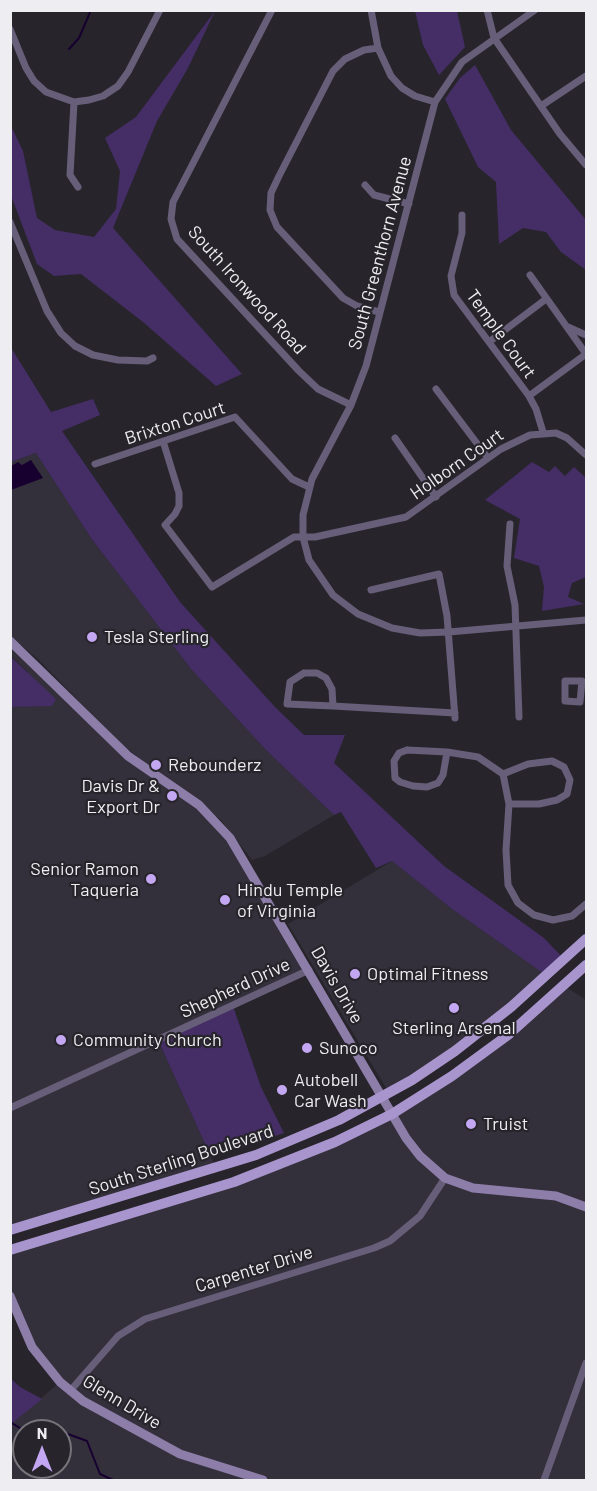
<!DOCTYPE html>
<html>
<head>
<meta charset="utf-8">
<style>
	body { margin:0 }
	#map { position:relative; width:597px; height:1491px; overflow:hidden; background:#27252b; font-family:Barlow,sans-serif }
	canvas { display:block }
	.frame { position:absolute; inset:0; border:12px solid #eeedf1; pointer-events:none }
	.north { position:absolute; left:12px; top:1419px; width:60px; height:60px; box-sizing:border-box; background:#27252b; border:2px solid #77757a; border-radius:50%; rotate:0deg; font-size:16px; font-weight:700; line-height:24px; text-align:center; color:#eeedf1 }
	.north::after { content:''; display:block; margin:auto; width:21px; height:27px; background:#c3a7f2; clip-path:polygon(50% 0,100% 100%,50% 72%,0 100%) }
</style>
</head>
<body>
<div id="map">
<canvas width="597" height="1491"></canvas>
<div class="frame"></div>
<div class="north">N</div>
</div>
<script>
const context = document.querySelector('canvas').getContext('2d');
context.lineJoin = 'round';
function paint(path, color) {
  context.fillStyle = color;
  context.fill(path, 'evenodd');
}
function poly(rows) {
  const path = new Path2D();
  for (const r of rows) {
    path.moveTo(r[0], r[1]);
    for (let i = 2; i < r.length; i += 2) path.lineTo(r[i], r[i + 1]);
  }
  return path;
}
function strokePath(path, color, width, dash) {
  context.strokeStyle = color;
  context.lineWidth = width;
  context.lineCap = dash ? 'butt' : 'round';
  context.setLineDash(dash || []);
  context.stroke(path);
}
function write(font, color, halo, rows, align = 'center') {
  context.font = font + ' Barlow,sans-serif';
  context.lineWidth = 4.5;
  context.setLineDash([]);
  context.textBaseline = 'middle';
  context.strokeStyle = halo;
  context.fillStyle = color;
  for (const [text, x, y, turn = 0] of rows) {
    context.save();
    context.translate(x, y);
    context.rotate((+turn || 0) * Math.PI / 180);
    context.textAlign = isNaN(turn) ? turn : align;
    if (halo) context.strokeText(text, 0, 0);
    context.fillText(text, 0, 0);
    context.restore();
  }
}
paint(poly([
	[36,453,91,538,191,669,267,751,334,815,265,856,252,860,221,820,121,744,38,659,11,637,11,462],
	[10,641,113,742,219,825,309,970,158,1040,216,1168,11,1230,11,707,26,707,28,672,11,656],
	[392,861,452,909,547,976,511,1007,389,1093,288,924],
	[563,985,586,1000,586,1480,11,1480,11,1424,60,1382,49,1370,11,1296,11,1250,300,1158,452,1076],
	[24,1431,60,1431,60,1467,24,1467]
]), '#33303b');
paint(poly([
	[215,11,188,68,157,121,113,228,242,374,216,386,143,322,81,274,54,276,37,264,10,193,11,126,23,151,37,218,55,230,94,237,116,209,120,171,105,138,136,117],
	[415,11,457,11,465,47,439,75,423,45],
	[475,65,511,130,586,220,586,270,561,252,546,232,523,228,499,244,496,182,478,167,445,99,460,78],
	[10,346,51,412,93,399,100,415,62,431,180,602,275,707,304,735,345,735,334,763,444,866,544,938,565,960,547,976,452,909,392,861,376,868,341,812,334,815,267,751,191,669,91,538,36,453,11,462],
	[532,462,549,472,555,466,565,476,574,467,586,478,586,577,572,583,568,597,584,604,542,611,544,587,539,566,514,558,520,519,485,500],
	[10,656,56,699,52,706,11,707],
	[233,1006,261,1087,284,1133,211,1157,158,1040],
	[10,1378,20,1387,42,1399,11,1424]
]), '#452d66');
paint(poly([
	[31,460,43,478,11,490,11,466,18,462,22,465]
]), '#170030');
strokePath(poly([
	[69,49,79,38,91,10],
	[10,1422,25,1431],
	[57,1430,87,1441,100,1474,113,1480],
	[36,1431,39,1430]
]), '#170030', 2);
strokePath(poly([
	[272,10,173,202,171,219,177,239,299,371,318,389,351,405],
	[371,10,378,48,391,76,402,88,415,96,435,102],
	[487,10,494,38,560,134,586,165],
	[535,10,462,62,435,102,366,366,351,405,312,479,303,515,303,537,309,560,333,595,358,614,392,628,420,633,449,632,586,620],
	[10,29,26,68,34,81,46,92,74,102,89,100,103,96,118,86,128,72,160,10],
	[378,48,364,50,345,59,333,71,279,176,271,193,270,210,277,227,343,298,357,306,379,312],
	[74,102,70,175,78,187],
	[541,106,586,76],
	[365,185,374,195,409,204],
	[462,215,462,233,451,276,454,295,529,396,536,409,543,432],
	[10,222,47,311,61,333,75,346,93,355,118,360,147,361,153,358],
	[530,275,586,354],
	[568,327,586,335],
	[489,342,546,299],
	[436,389,488,458],
	[529,396,586,354],
	[395,438,436,497],
	[163,441,179,493,179,506,175,514,165,525,212,587,294,537,315,537,406,517,501,449,530,435,556,433,567,438,586,455],
	[95,464,235,417,292,479,309,487],
	[510,524,507,566,515,605,519,717],
	[371,590,439,574,447,616,455,718],
	[304,673,317,673,326,678,332,689,333,706,287,704,290,682,304,673],
	[565,681,582,681,580,702,565,701,565,681],
	[333,706,455,713],
	[407,750,447,752,443,775,438,783,427,787,413,786,400,782,395,778,394,761,399,753,407,750],
	[447,752,478,757,503,774,509,804,506,850,508,885,518,903,534,915,553,920,572,916,586,904],
	[503,774,528,764,552,761,564,767,570,780,567,794,557,800,539,804,509,804],
	[10,1108,309,970],
	[70,1391,118,1336,145,1319,374,1248,390,1241,420,1216,445,1178],
	[544,1480,586,1363]
]), '#675e79', 7);
strokePath(poly([
	[10,641,128,756,199,805,230,838,406,1138,420,1156,445,1178,473,1188,556,1196,586,1207],
	[10,1296,32,1347,60,1382,83,1401,180,1454,263,1480]
]), '#8d7da9', 9);
strokePath(poly([
	[10,1230,256,1155,339,1120,412,1080,455,1051,511,1007,586,939],
	[10,1250,234,1182,335,1142,392,1114,452,1076,508,1035,586,965]
]), '#a995cd', 10);
for (const [x, y, r, color] of [
	[92,637,6,"#c3a7f2"],
	[156,765,6,"#c3a7f2"],
	[172,796,6,"#c3a7f2"],
	[151,879,6,"#c3a7f2"],
	[225,900,6,"#c3a7f2"],
	[355,974,6,"#c3a7f2"],
	[454,1008,6,"#c3a7f2"],
	[61,1040,6,"#c3a7f2"],
	[307,1048,6,"#c3a7f2"],
	[282,1090,6,"#c3a7f2"],
	[471,1124,6,"#c3a7f2"]
]) {
  const dot = new Path2D();
  dot.arc(x, y, r, 0, 2 * Math.PI);
  context.fillStyle = color;
  context.fill(dot);
  strokePath(dot, '#27252b', 2);
}
write('18px', '#eeedf1', '#27252b', [
	["South Greenthorn Avenue",380,253,-75],
	["South Ironwood Road",247,290,48],
	["Temple Court",501,334,54],
	["Brixton Court",175,423,-18],
	["Holborn Court",457,464,-35],
	["Davis Drive",337,985,60],
	["Shepherd Drive",235,988,-25],
	["South Sterling Boulevard",181,1160,-18],
	["Carpenter Drive",254,1269,-17],
	["Glenn Drive",122,1402,31]
]);
write('18px', '#eeedf1', '#27252b', [
	["Tesla Sterling",104,637],
	["Rebounderz",168,765],
	["Davis Dr &",160,786,"right"],
	["Export Dr",160,807,"right"],
	["Senior Ramon",139,869,"right"],
	["Taqueria",139,890,"right"],
	["Hindu Temple",237,890],
	["of Virginia",237,911],
	["Optimal Fitness",367,974],
	["Sterling Arsenal",454,1028,"center"],
	["Community Church",73,1040],
	["Sunoco",319,1048],
	["Autobell",294,1080],
	["Car Wash",294,1101],
	["Truist",483,1124]
], 'left');
</script>
</body>
</html>
